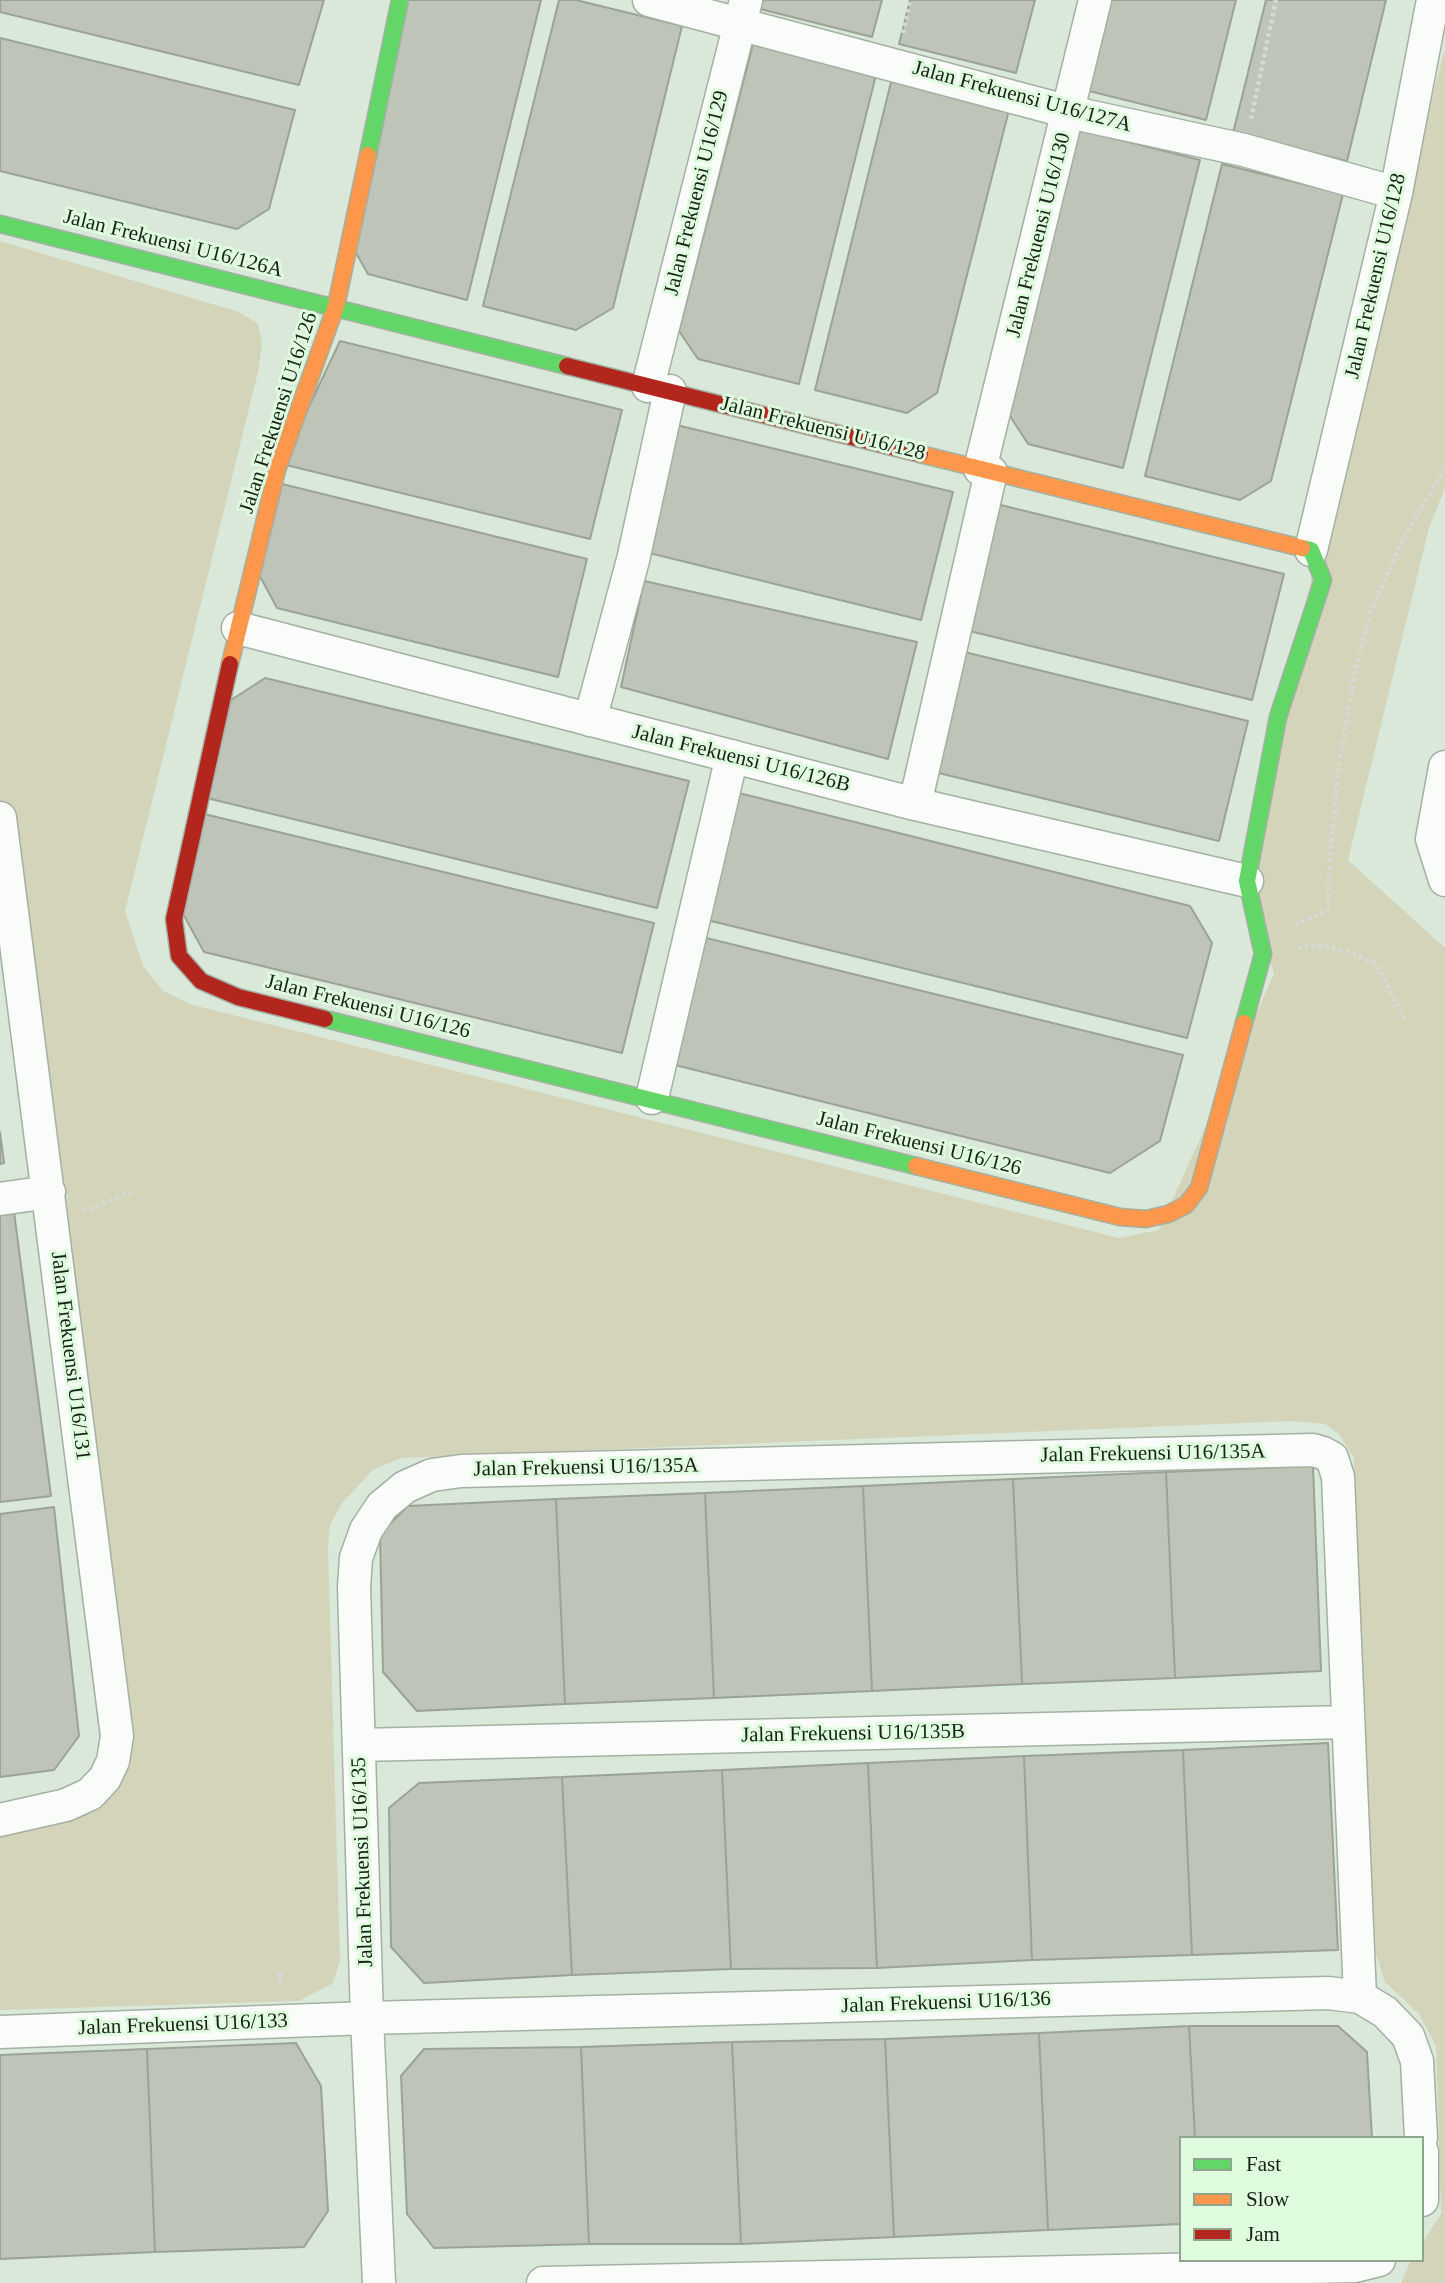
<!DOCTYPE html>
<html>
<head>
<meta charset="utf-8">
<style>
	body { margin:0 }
	#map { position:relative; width:1445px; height:2283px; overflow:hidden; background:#d9e8d8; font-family:Georgia,serif }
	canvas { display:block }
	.legend { position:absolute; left:1179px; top:2136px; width:245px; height:126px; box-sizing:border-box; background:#e0fcdf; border:2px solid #90a48f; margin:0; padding:9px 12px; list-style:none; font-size:21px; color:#172117 }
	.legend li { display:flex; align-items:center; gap:14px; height:35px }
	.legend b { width:35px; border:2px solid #90a48f }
</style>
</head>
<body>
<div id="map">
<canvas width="1445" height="2283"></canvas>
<ul class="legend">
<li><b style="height:9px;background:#63d668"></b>Fast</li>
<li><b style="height:9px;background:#ff974d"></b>Slow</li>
<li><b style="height:9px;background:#b3261e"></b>Jam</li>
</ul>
</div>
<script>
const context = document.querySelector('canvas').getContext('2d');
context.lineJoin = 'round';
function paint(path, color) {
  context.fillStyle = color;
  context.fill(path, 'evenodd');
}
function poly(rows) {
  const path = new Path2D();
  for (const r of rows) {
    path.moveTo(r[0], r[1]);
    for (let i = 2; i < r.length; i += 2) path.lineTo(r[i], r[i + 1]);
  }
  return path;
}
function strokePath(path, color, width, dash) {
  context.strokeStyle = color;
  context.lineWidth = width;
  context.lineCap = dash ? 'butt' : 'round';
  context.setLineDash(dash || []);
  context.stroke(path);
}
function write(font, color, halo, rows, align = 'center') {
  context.font = font + ' Georgia,serif';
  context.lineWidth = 6;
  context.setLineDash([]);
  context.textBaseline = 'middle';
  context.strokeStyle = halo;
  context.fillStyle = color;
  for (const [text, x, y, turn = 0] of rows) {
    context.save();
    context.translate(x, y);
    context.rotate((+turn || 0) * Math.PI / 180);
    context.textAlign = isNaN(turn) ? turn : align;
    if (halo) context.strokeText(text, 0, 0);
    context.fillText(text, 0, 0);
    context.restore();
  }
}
paint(poly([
	[1445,48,1445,488,1429,528,1348,860,1445,948,1445,2283,1401,2283,1411,2260,1422,2260,1422,2243,1441,2214,1436,2046,1419,2014,1385,1982,1376,1954,1359,1633,1354,1458,1339,1434,1325,1424,1292,1421,402,1458,374,1469,342,1503,330,1525,328,1548,340,1961,333,1983,299,2001,0,2010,0,1827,55,1817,114,1745,0,820,0,241,239,312,258,324,262,345,258,372,125,911,143,966,163,991,193,1005,1119,1238,1159,1230,1274,974,1245,881,1328,502]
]), '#d4d4ba');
const building = poly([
	[0,0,324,0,299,85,0,12,0,0],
	[407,0,541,0,467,300,368,274,348,239,407,0],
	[559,0,576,0,682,26,613,308,576,330,483,306,559,0],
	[758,0,882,0,872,37,756,8,758,0],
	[910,0,1035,0,1016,73,899,44,910,0],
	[1106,0,1236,0,1206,120,1085,90,1106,0],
	[1266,0,1386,0,1347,161,1233,133,1266,0],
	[0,38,295,110,269,209,237,229,0,171,0,38],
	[753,44,876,75,799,384,698,359,679,331,753,44],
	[892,78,1010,106,937,393,907,413,815,390,892,78],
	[1077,129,1200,160,1123,468,1028,444,1008,413,1077,129],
	[1222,164,1343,194,1271,481,1240,500,1145,476,1222,164],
	[340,341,622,410,590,539,282,464,340,341],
	[660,421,953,492,921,620,629,548,660,421],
	[278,483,587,559,558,677,277,608,255,567,278,483],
	[984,501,1284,574,1252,700,953,627,984,501],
	[644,581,917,642,888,759,621,687,644,581],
	[948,648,1248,721,1219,841,918,768,948,648],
	[265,678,689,781,657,908,207,798,231,700,265,678],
	[727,790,1190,906,1212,943,1187,1038,695,917,727,790],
	[200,813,654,923,622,1053,204,952,177,903,200,813],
	[690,934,1183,1055,1160,1141,1110,1173,659,1061,690,934],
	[0,1132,4,1163,0,1164,0,1132],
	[14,1212,51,1496,0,1502,0,1214,14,1212],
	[1313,1466,1321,1671,1175,1678,1166,1472,1313,1466],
	[1166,1472,1175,1678,1022,1684,1013,1479,1166,1472],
	[1013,1479,1022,1684,872,1691,863,1486,1013,1479],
	[863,1486,872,1691,714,1698,705,1493,863,1486],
	[705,1493,714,1698,565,1704,556,1499,705,1493],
	[556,1499,565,1704,417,1711,383,1672,380,1534,408,1506,556,1499],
	[54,1507,79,1736,54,1770,0,1777,0,1514,54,1507],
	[1328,1743,1338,1950,1192,1955,1183,1750,1328,1743],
	[1183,1750,1192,1955,1032,1960,1024,1756,1183,1750],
	[1024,1756,1032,1960,877,1968,868,1763,1024,1756],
	[868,1763,877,1968,731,1969,722,1770,868,1763],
	[722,1770,731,1969,572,1975,562,1777,722,1770],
	[562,1777,572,1975,424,1983,391,1947,389,1808,419,1783,562,1777],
	[1189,2026,1338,2026,1367,2052,1372,2138,1195,2138,1189,2026],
	[1189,2026,1195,2138,1181,2138,1181,2224,1048,2230,1039,2033,1189,2026],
	[1039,2033,1048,2230,894,2237,885,2039,1039,2033],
	[885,2039,894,2237,741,2244,732,2042,885,2039],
	[732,2042,741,2244,589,2244,581,2047,732,2042],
	[296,2043,321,2086,328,2211,304,2247,155,2252,147,2049,296,2043],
	[581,2047,589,2244,434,2248,407,2214,401,2076,424,2049,581,2047],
	[147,2049,155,2252,0,2259,0,2055,147,2049]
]);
paint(building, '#bec5b8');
strokePath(building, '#9ba395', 2);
const street = poly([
	[649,0,1069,112,1244,150,1396,193],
	[648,386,746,0],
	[980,469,1095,0],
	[1311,550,1396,193,1433,0],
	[238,628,915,804,1247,881],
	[590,720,633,560,670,391],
	[1445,767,1432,839,1445,880],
	[915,804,991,472],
	[0,818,117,1736,113,1761,105,1778,90,1794,66,1805,0,1820],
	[652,1098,732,756],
	[0,1199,49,1192],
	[359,1745,1347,1722],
	[0,2032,367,2018,1328,1993,1360,1997,1385,2012,1408,2036,1417,2061,1421,2138],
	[1422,2152,1422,2200],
	[379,2283,367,2018,354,1587,356,1558,366,1530,382,1506,405,1487,432,1475,461,1471,1313,1450,1323,1453,1332,1458,1338,1477,1360,1997],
	[543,2283,1355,2266,1379,2260]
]);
const fast = poly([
	[368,155,400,0],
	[0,224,567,366],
	[325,1019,916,1166],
	[1244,1023,1263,954,1247,881,1278,717,1323,580,1311,550,1302,548]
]);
const slow = poly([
	[920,454,1302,548],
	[230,664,277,470,336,306,368,155],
	[916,1166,1120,1217,1146,1219,1168,1214,1186,1205,1199,1188,1244,1023]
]);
const jam = poly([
	[567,366,920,454],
	[230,664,174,919,179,956,201,981,238,997,325,1019]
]);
strokePath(street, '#a4b0a4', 35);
strokePath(fast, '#a4b0a4', 19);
strokePath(slow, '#a4b0a4', 19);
strokePath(jam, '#a4b0a4', 19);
strokePath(poly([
	[903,33,910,0],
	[1251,119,1276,0],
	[1295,925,1328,910,1330,857,1339,763,1356,667,1370,614,1403,539,1445,468],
	[1298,948,1314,945,1349,952,1376,964,1406,1022],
	[83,1211,134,1191],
	[280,1973,280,1989]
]), '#d6dad6', 4.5, [3.5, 3.5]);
strokePath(street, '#f9fcf9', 32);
strokePath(fast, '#63d668', 16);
strokePath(slow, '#ff974d', 16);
strokePath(jam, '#b3261e', 16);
write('21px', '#172117', '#e0fcdf', [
	["Jalan Frekuensi U16/127A",1022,97,15],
	["Jalan Frekuensi U16/129",697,193,-76],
	["Jalan Frekuensi U16/130",1039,235,-76],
	["Jalan Frekuensi U16/126A",173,244,14],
	["Jalan Frekuensi U16/128",1376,276,-77],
	["Jalan Frekuensi U16/126",279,413,-72],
	["Jalan Frekuensi U16/128",823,429,14],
	["Jalan Frekuensi U16/126B",741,759,14],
	["Jalan Frekuensi U16/126",368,1007,14],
	["Jalan Frekuensi U16/126",919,1144,14],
	["Jalan Frekuensi U16/131",70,1356,83],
	["Jalan Frekuensi U16/135A",1153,1454,-1],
	["Jalan Frekuensi U16/135A",586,1468,-1],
	["Jalan Frekuensi U16/135B",853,1734,-1],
	["Jalan Frekuensi U16/135",363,1862,-92],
	["Jalan Frekuensi U16/136",946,2003,-2],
	["Jalan Frekuensi U16/133",183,2025,-2]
]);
</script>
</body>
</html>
